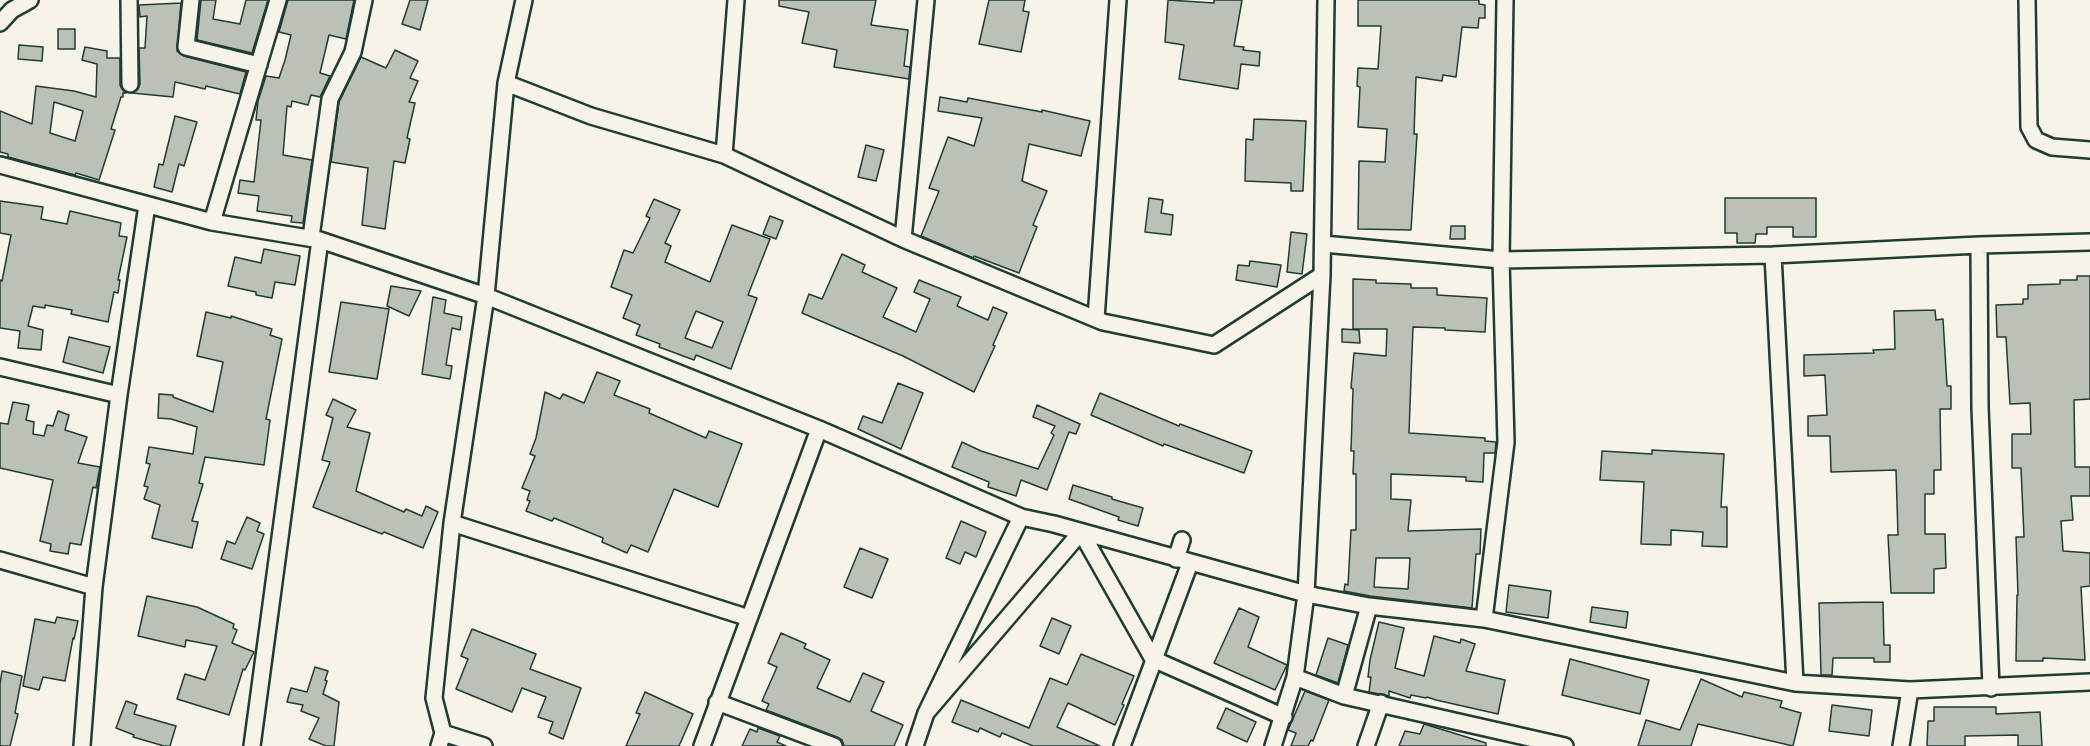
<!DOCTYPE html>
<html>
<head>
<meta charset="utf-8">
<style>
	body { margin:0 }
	canvas { display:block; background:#f7f3e8 }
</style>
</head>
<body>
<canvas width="2090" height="746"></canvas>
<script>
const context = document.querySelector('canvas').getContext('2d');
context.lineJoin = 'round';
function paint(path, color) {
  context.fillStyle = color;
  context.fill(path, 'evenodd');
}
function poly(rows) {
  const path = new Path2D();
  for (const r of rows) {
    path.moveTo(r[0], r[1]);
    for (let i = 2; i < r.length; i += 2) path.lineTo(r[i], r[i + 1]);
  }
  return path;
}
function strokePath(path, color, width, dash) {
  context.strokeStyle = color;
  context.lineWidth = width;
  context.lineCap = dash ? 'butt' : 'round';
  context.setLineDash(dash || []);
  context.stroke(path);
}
const building = poly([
	[201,0,216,0,213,19,240,24,246,0,268,0,252,53,197,40,201,0],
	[288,0,354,0,346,39,329,35,320,73,330,76,320,97,311,95,308,105,292,101,291,107,287,106,283,155,312,160,303,223,291,222,292,216,257,211,259,196,238,193,240,180,254,182,261,120,256,120,258,101,266,76,279,78,285,60,291,35,279,32,288,0],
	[410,0,428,0,420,30,402,24,410,0],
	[779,0,876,0,871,25,908,30,904,66,910,67,909,79,834,67,837,50,802,43,809,12,779,6,779,0],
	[989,0,1025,0,1023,11,1029,12,1021,52,979,44,989,0],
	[1168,0,1214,3,1214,0,1242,0,1234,46,1244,47,1243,50,1260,52,1259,66,1241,64,1238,89,1179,79,1184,45,1165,42,1168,0],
	[1358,0,1479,0,1479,4,1485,5,1485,18,1479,18,1478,28,1462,27,1456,77,1443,75,1442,81,1416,77,1414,134,1417,134,1411,230,1358,229,1359,161,1385,162,1387,129,1358,127,1360,87,1357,86,1358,68,1378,69,1381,26,1358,26,1358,0],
	[181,3,177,51,184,56,246,72,240,94,206,86,205,89,175,82,173,97,132,93,138,89,140,84,139,48,145,48,147,16,140,17,139,5,181,3],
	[58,29,75,29,75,49,58,49,58,29],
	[19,45,43,47,42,61,18,59,19,45],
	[85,47,107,51,107,58,120,58,120,85,122,89,126,93,123,93,123,97,121,97,111,129,115,130,99,180,76,173,75,175,8,157,8,154,0,152,0,111,32,124,36,86,74,91,96,97,97,64,82,60,85,47],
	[54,102,83,111,75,141,50,133,54,102],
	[395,50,418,61,410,78,418,81,409,102,415,103,407,138,410,139,405,163,394,161,385,229,362,225,368,168,331,162,339,102,361,57,386,68,395,50],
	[940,97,967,102,968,98,1042,112,1042,110,1090,121,1081,156,1029,144,1022,181,1047,191,1033,225,1037,227,1019,273,974,256,973,258,921,236,939,191,929,188,948,137,974,146,982,118,938,111,940,97],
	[175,116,197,122,184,166,179,164,172,192,154,187,159,164,163,165,175,116],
	[1254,119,1306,121,1303,191,1291,191,1291,183,1245,181,1246,139,1253,140,1254,119],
	[866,145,884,150,876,181,858,177,866,145],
	[1149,198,1163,200,1161,213,1173,215,1171,235,1145,232,1149,198],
	[1725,198,1816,198,1816,237,1793,237,1793,227,1767,227,1767,234,1756,234,1755,243,1737,243,1737,233,1725,233,1725,198],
	[654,199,680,210,665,243,671,246,665,262,710,282,732,225,770,239,748,295,757,298,731,369,696,355,694,360,659,347,660,344,636,335,640,325,623,318,632,295,611,287,624,250,633,253,650,218,646,216,654,199],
	[696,311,723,322,712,348,685,338,696,311],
	[0,201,43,207,41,219,67,224,70,211,121,223,119,236,127,237,118,280,120,280,118,293,114,292,108,322,71,314,72,310,45,305,45,308,33,306,28,326,43,330,41,350,18,348,20,331,0,328,0,280,2,281,11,235,0,233,0,201],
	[770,216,783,221,776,239,763,234,770,216],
	[1451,226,1465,226,1465,239,1450,239,1451,226],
	[1291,232,1307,234,1302,274,1287,272,1291,232],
	[264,249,300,256,295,285,275,282,272,298,256,295,256,292,228,286,235,257,261,263,264,249],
	[842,254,865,265,862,272,897,288,883,317,916,332,930,299,914,292,919,280,961,297,957,306,988,320,993,307,1007,313,993,345,995,346,974,392,903,356,802,313,809,294,822,299,842,254],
	[1250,261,1281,265,1277,287,1236,280,1238,265,1249,266,1250,261],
	[2077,276,2090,276,2090,399,2074,400,2075,467,2090,467,2090,496,2071,496,2073,520,2061,521,2063,551,2090,553,2090,586,2081,587,2085,660,2043,658,2043,661,2016,661,2017,595,2018,595,2016,537,2024,537,2021,468,2012,468,2012,434,2031,434,2030,403,2010,404,2006,337,1997,337,1996,305,2023,304,2023,299,2028,299,2028,285,2060,284,2060,280,2077,280,2077,276],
	[1353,279,1376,280,1376,283,1411,284,1411,288,1437,288,1437,295,1487,298,1485,332,1445,330,1445,328,1413,327,1411,378,1409,433,1485,438,1485,441,1496,442,1495,453,1484,453,1483,482,1466,481,1466,477,1391,474,1391,499,1411,500,1408,531,1481,529,1480,554,1476,554,1472,608,1370,596,1344,591,1345,584,1348,585,1351,530,1356,530,1356,474,1353,474,1354,451,1351,451,1353,389,1351,388,1354,353,1386,356,1387,329,1353,329,1353,279],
	[1376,558,1410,558,1408,589,1374,587,1376,558],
	[391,286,421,291,409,316,387,306,391,286],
	[433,297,446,300,444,313,462,317,460,330,452,328,446,365,452,366,450,379,422,374,433,297],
	[341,302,389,309,377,379,329,372,341,302],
	[1935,310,1936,320,1943,319,1947,386,1951,386,1951,409,1940,409,1941,470,1934,470,1934,494,1925,494,1925,534,1945,534,1946,568,1934,569,1934,593,1891,593,1888,535,1898,535,1896,470,1831,472,1830,436,1808,436,1808,416,1827,415,1825,375,1804,376,1804,355,1874,353,1873,350,1895,349,1894,311,1935,310],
	[206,312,231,318,231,316,272,329,270,335,282,339,266,419,270,420,264,465,205,457,199,483,203,484,192,521,198,522,192,548,152,538,160,505,144,499,148,487,144,486,150,464,146,463,149,447,193,454,197,427,171,419,158,418,159,394,173,395,173,397,213,412,223,362,197,356,206,312],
	[1342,329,1359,330,1360,343,1342,342,1342,329],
	[69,337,110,347,103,373,63,362,69,337],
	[597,372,620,381,614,395,650,409,649,413,706,438,709,431,742,444,718,507,674,489,648,552,631,545,627,553,602,542,603,538,554,518,552,521,526,511,530,501,527,500,530,491,522,488,535,456,530,454,536,438,545,392,560,399,563,394,584,403,597,372],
	[898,383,923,393,901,449,858,429,863,416,882,423,898,383],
	[1100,393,1179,426,1180,424,1252,451,1244,473,1164,444,1163,446,1091,415,1100,393],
	[333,399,356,410,347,427,370,433,356,491,404,512,406,509,422,516,426,506,438,512,423,548,384,532,382,534,313,507,330,462,322,460,333,418,326,415,333,399],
	[13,402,29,405,26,420,34,422,33,434,44,436,47,425,53,426,58,411,69,415,65,430,87,437,78,463,100,467,96,488,93,487,81,545,70,543,68,554,50,551,51,544,40,541,53,480,0,468,0,423,8,424,13,402],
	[1037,405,1080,424,1076,434,1069,432,1047,490,1021,480,1016,496,988,487,989,482,952,467,962,442,981,451,1038,469,1054,435,1051,433,1055,426,1033,417,1037,405],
	[1652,450,1724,454,1721,507,1727,507,1727,547,1702,546,1703,532,1671,530,1671,545,1641,544,1644,482,1600,480,1602,451,1652,454,1652,450],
	[1073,485,1112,497,1112,499,1143,508,1138,526,1118,520,1119,517,1069,499,1073,485],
	[247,517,260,523,257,531,264,534,252,569,221,559,227,541,235,544,247,517],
	[961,521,986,532,976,557,965,552,960,564,946,558,961,521],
	[860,548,888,559,872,598,844,587,860,548],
	[1509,585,1551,591,1548,618,1506,612,1509,585],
	[147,596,197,607,234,624,233,628,237,630,232,643,254,652,245,670,243,669,229,715,177,699,185,674,205,680,217,646,186,640,185,647,138,636,147,596],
	[1883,602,1884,645,1890,645,1890,662,1874,662,1874,658,1833,658,1832,675,1821,675,1819,603,1883,602],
	[1592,607,1628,612,1626,628,1590,622,1592,607],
	[1239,608,1259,617,1248,647,1287,665,1275,690,1214,663,1239,608],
	[57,617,78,621,74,639,73,638,65,681,43,677,39,690,23,686,35,619,55,623,57,617],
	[1052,618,1071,626,1059,654,1040,646,1052,618],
	[1379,622,1404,628,1395,668,1424,676,1434,636,1460,643,1461,639,1475,644,1466,671,1505,680,1498,714,1436,700,1427,697,1426,698,1411,695,1410,698,1389,691,1389,696,1369,692,1371,677,1368,677,1370,660,1379,622],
	[472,629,536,654,530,669,581,688,563,739,549,733,553,722,538,717,546,697,522,688,512,712,456,689,468,659,461,656,472,629],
	[781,633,806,644,804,648,830,660,817,688,850,702,863,673,884,682,871,711,903,725,894,746,844,746,842,740,837,737,766,710,769,704,762,701,777,667,768,663,781,633],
	[1328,638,1348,645,1338,683,1316,675,1328,638],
	[1081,654,1134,676,1122,704,1124,705,1115,725,1068,703,1057,727,1100,746,1033,746,1002,733,1000,737,980,728,978,732,952,722,961,700,1029,728,1050,678,1067,685,1081,654],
	[1570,659,1649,680,1640,714,1562,695,1570,659],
	[315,667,328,671,325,680,327,681,323,694,339,702,334,746,326,746,309,739,319,718,301,711,303,705,287,702,291,688,307,692,315,667],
	[2,671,22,676,15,713,18,714,10,746,0,746,0,684,2,671],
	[1701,679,1742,697,1744,692,1782,701,1780,707,1801,713,1793,746,1698,724,1691,746,1638,746,1646,720,1680,730,1701,679],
	[1305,691,1329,700,1313,741,1311,740,1308,746,1291,746,1296,733,1288,730,1305,691],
	[645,692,693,714,679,746,626,746,640,714,636,713,645,692],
	[126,701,137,705,134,714,176,726,170,746,164,746,133,737,134,735,116,728,126,701],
	[1832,705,1872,710,1869,736,1829,731,1832,705],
	[1934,707,1996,707,1996,714,2040,712,2042,746,2018,746,2018,735,1965,736,1965,746,1927,746,1928,721,1934,721,1934,707],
	[1226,708,1256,722,1247,742,1217,728,1226,708],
	[1424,724,1486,743,1486,746,1399,746,1405,731,1420,734,1424,724],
	[758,728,780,736,777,742,786,746,742,746,750,729,757,732,758,728]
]);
paint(building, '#bbc1b6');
strokePath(building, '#1f3d34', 1.5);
const minor = poly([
	[129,0,130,84],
	[191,0,186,47,259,65],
	[736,0,724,155,903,239,1103,322,1214,345,1322,275],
	[1505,0,1501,260,1773,255,1979,245,2090,242],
	[2027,0,2029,127,2036,140,2052,147,2090,150],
	[0,23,12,10,30,0],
	[506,83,591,116,724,155],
	[0,165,212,222,320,240,486,296,819,429,1021,517,1054,524,1306,594,1369,606,1484,619,1795,683,1910,690,2090,682],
	[212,222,278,0],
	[311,237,330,99,353,52,364,0],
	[903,239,926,0],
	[1323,244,1501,260,1506,442,1484,619],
	[1979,245,1980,407,1991,688],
	[1773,255,1795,683],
	[1096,319,1118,0],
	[0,367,119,395],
	[452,523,749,618],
	[1176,559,1182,540],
	[0,560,94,587,82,746],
	[94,587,119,395,147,205],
	[1295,677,1344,696,1565,746],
	[1344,696,1369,606],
	[717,702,834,746],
	[926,713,1081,532,1153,659,1284,717],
	[443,733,484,746],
	[252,746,320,240],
	[439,746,443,733,434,698,452,523,486,296,506,83,524,0],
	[702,746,819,429],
	[915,746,926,713,1021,517],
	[1122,746,1190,563],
	[1273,746,1295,677,1306,594,1322,275,1326,0],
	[1366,746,1381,703],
	[1901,746,1910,690]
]);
strokePath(minor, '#1f3d34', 20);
strokePath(minor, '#f7f3e8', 15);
</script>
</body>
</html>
